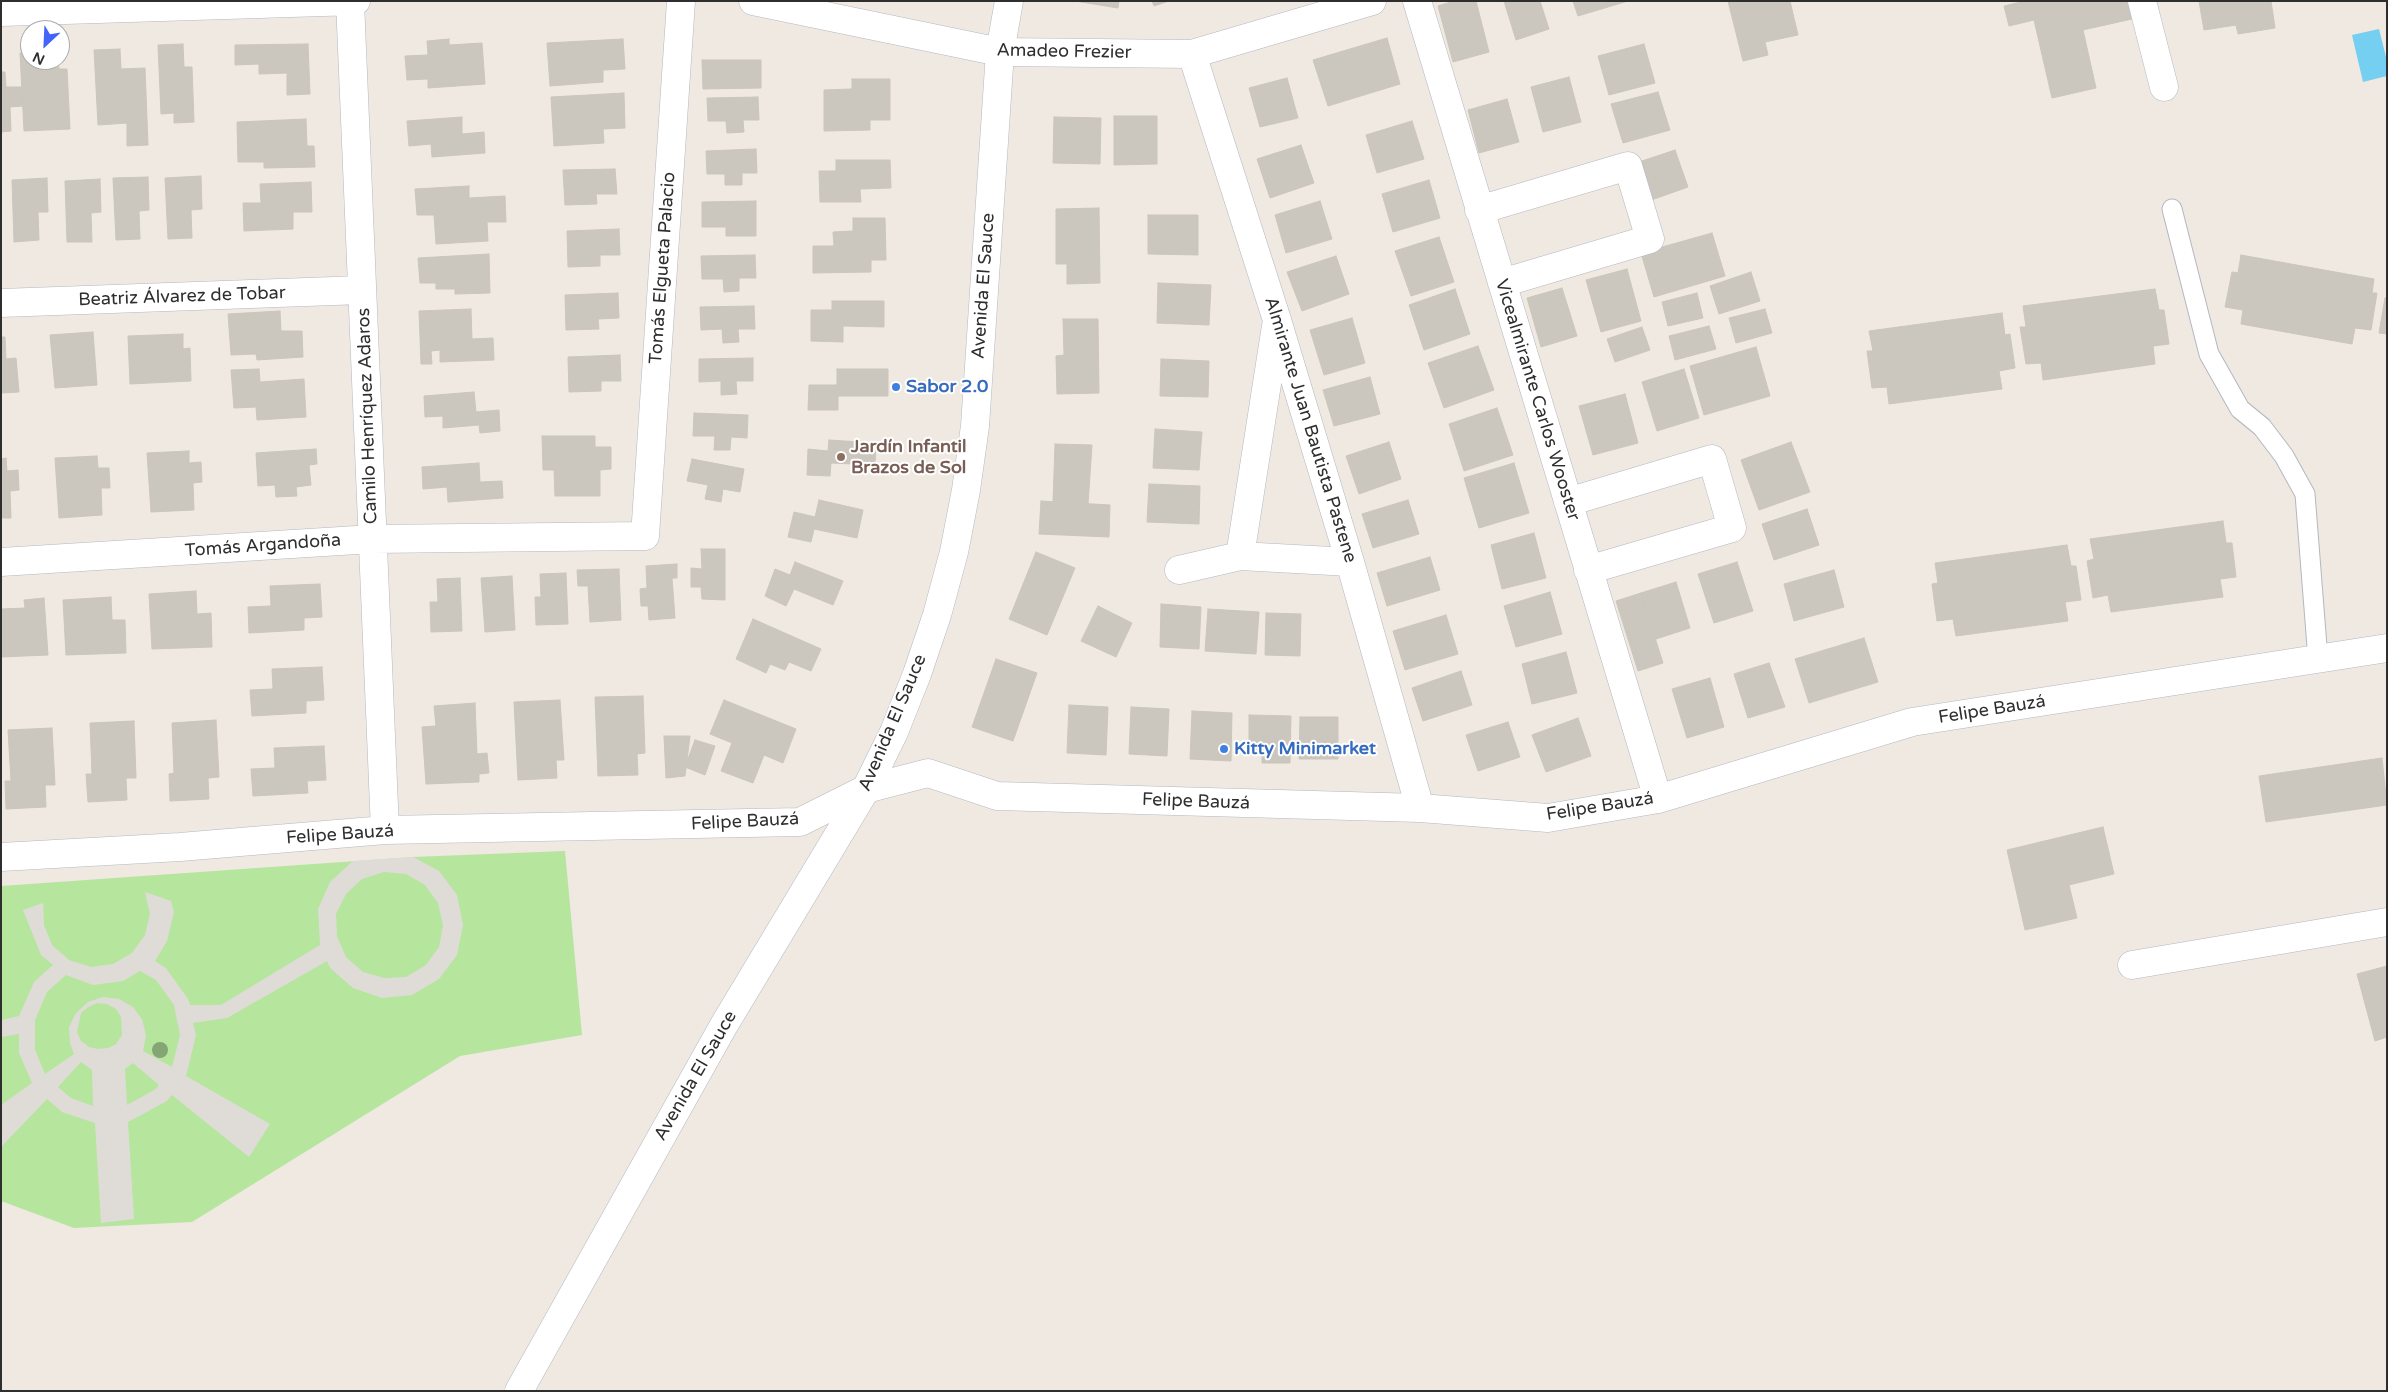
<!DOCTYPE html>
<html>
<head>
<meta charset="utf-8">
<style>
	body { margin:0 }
	#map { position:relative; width:2388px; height:1392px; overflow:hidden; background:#efe9e1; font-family:"Varela Round",sans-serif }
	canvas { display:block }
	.frame { position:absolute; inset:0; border:2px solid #2e2e2e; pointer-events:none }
	.north { position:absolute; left:20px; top:20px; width:50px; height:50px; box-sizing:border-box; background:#fff; border:1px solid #ababab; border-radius:50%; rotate:205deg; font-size:14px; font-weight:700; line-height:20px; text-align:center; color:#2e2e2e }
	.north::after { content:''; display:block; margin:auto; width:18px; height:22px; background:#4264fb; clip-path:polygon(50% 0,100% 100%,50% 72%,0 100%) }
</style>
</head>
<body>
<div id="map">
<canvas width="2388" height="1392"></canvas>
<div class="frame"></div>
<div class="north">N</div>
</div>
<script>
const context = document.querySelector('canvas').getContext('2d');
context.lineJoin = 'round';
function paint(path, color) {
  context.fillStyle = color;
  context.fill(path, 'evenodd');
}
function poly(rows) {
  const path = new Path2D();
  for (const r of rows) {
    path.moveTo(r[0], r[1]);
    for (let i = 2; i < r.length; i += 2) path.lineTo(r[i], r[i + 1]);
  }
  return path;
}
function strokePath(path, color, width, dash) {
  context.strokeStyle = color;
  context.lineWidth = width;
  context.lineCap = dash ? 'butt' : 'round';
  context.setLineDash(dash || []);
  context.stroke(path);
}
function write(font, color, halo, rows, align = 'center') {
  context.font = font + ' "Varela Round",sans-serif';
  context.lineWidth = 4;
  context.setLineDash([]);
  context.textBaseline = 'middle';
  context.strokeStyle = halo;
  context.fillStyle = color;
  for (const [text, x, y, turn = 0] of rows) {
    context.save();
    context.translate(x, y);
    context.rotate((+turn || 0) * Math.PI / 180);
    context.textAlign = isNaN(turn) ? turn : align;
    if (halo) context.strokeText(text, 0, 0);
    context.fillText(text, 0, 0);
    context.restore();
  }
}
paint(poly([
	[565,851,582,1035,460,1056,192,1222,74,1228,1,1201,1,886,413,857]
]), '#b6e59e');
paint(poly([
	[413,857,439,871,457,895,463,925,457,955,439,979,412,995,382,998,353,988,330,968,327,961,227,1018,193,1023,196,1035,186,1076,270,1124,249,1157,172,1095,167,1101,128,1122,134,1219,101,1223,95,1123,62,1112,47,1099,1,1147,1,1105,32,1083,19,1053,19,1034,1,1037,1,1020,19,1016,34,982,53,965,41,955,23,910,43,903,44,925,52,945,69,960,91,967,113,964,132,953,145,935,150,914,145,892,171,901,174,912,167,941,155,961,166,968,188,999,190,1005,221,1005,320,945,318,909,330,882,353,861],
	[384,872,406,874,425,885,438,903,443,925,439,947,426,965,406,977,384,978,363,972,346,957,337,936,336,914,346,894,362,879],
	[140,971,156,980,174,1005,180,1035,172,1067,143,1051,146,1035,142,1019,133,1007,119,999,103,997,88,1002,76,1013,69,1027,70,1043,74,1054,45,1074,35,1050,35,1020,47,992,66,975,93,985,123,981],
	[97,1003,107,1004,116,1009,121,1017,122,1035,116,1044,108,1048,98,1049,89,1047,81,1041,77,1032,81,1013,88,1007],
	[81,1062,92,1070,93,1106,71,1098,58,1087],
	[133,1063,159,1085,156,1089,127,1105,125,1069]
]), '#dfdcd8');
paint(poly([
	[2379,29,2387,61,2387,76,2363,82,2352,35]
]), '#75cff0');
const building = poly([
	[1075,1,1119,1,1118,8,1075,1],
	[1152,1,1169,1,1154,6,1152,1],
	[1454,1,1476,1,1489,52,1453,62,1438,6,1454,1],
	[1504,1,1540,1,1549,29,1516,40,1504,1],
	[1573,1,1628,1,1578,16,1573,1],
	[1728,1,1790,1,1798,35,1765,42,1768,55,1743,61,1728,1],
	[2025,1,2127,1,2132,19,2083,30,2096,88,2052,98,2034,20,2009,26,2004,6,2025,1],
	[2199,1,2271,1,2275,28,2238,34,2236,25,2204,30,2199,1],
	[1387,38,1400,84,1328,106,1313,60,1387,38],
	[449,39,449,45,482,43,485,84,428,88,428,79,407,80,405,56,428,55,427,41,449,39],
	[623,39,625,69,603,70,603,82,550,86,547,43,623,39],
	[183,44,184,67,192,67,194,122,174,123,174,113,161,114,158,45,183,44],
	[308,44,310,94,287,95,287,73,259,74,259,64,235,65,235,45,308,44],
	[1644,44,1655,83,1609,95,1598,56,1644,44],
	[120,49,121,69,145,68,148,145,127,146,127,123,98,125,94,50,120,49],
	[30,52,30,60,58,60,59,69,67,69,70,129,24,131,20,53,30,52],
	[702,60,761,60,761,88,703,89,702,60],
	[1,72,5,72,6,87,22,87,23,106,10,107,11,131,1,132,1,72],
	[1569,77,1581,122,1543,132,1531,87,1569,77],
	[1287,78,1298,118,1260,127,1249,88,1287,78],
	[852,79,890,79,890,120,870,120,870,130,824,131,824,90,852,89,852,79],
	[1658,92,1670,130,1623,143,1611,104,1658,92],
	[624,93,625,128,603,129,604,143,554,146,551,97,624,93],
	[758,97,759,120,743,120,744,132,727,133,726,121,708,121,707,98,758,97],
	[1507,99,1519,142,1479,153,1468,110,1507,99],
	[1114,116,1157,116,1157,164,1114,165,1114,116],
	[462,117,462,134,484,132,485,153,432,157,431,144,409,146,407,121,462,117],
	[1054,117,1101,118,1100,164,1053,163,1054,117],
	[306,119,307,146,314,146,315,167,264,168,264,162,238,162,237,122,306,119],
	[1412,121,1424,159,1377,173,1366,135,1412,121],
	[1301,145,1314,183,1270,198,1257,159,1301,145],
	[756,149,757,173,742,173,742,185,725,185,725,174,707,174,706,151,756,149],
	[1675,150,1688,187,1643,203,1630,165,1675,150],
	[836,160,890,160,891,188,860,189,861,202,820,202,819,171,836,171,836,160],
	[615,169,617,194,596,194,597,204,565,205,563,170,615,169],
	[201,176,202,209,191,210,192,238,168,239,165,178,201,176],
	[148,177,149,210,139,211,140,239,116,240,113,178,148,177],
	[47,178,48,212,38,212,39,240,14,242,12,180,47,178],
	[100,179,101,212,91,213,92,242,67,242,65,181,100,179],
	[1429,180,1440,218,1393,232,1382,194,1429,180],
	[311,182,312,212,293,212,293,229,244,231,243,203,261,203,260,184,311,182],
	[469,186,469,198,505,196,506,222,487,222,488,241,436,244,434,215,417,215,415,189,469,186],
	[756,201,756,236,726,236,726,227,702,227,702,202,756,201],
	[1320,201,1332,239,1286,253,1275,215,1320,201],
	[1099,208,1100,283,1067,284,1067,264,1056,264,1056,209,1099,208],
	[1148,215,1198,215,1198,255,1148,254,1148,215],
	[853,218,885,218,886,260,871,260,871,272,813,273,813,246,834,246,833,232,853,231,853,218],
	[619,229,620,255,600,255,600,266,568,267,567,231,619,229],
	[1712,233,1725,276,1654,297,1641,253,1712,233],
	[1439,237,1454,282,1411,296,1395,251,1439,237],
	[489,254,490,293,455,294,455,289,436,289,436,283,420,283,418,258,489,254],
	[755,255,756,278,739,278,739,291,724,292,723,279,702,279,701,256,755,255],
	[2241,255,2374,279,2372,293,2377,293,2371,330,2355,328,2352,344,2241,324,2243,310,2225,307,2232,272,2238,273,2241,255],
	[1336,256,1349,294,1302,311,1287,272,1336,256],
	[1627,269,1641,321,1601,332,1586,280,1627,269],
	[1751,272,1760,301,1719,314,1710,286,1751,272],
	[1158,283,1211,285,1209,325,1157,323,1158,283],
	[1562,288,1577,336,1541,347,1527,298,1562,288],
	[1455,289,1470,334,1424,350,1409,305,1455,289],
	[2155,289,2159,310,2164,310,2169,344,2153,346,2155,364,2043,380,2041,363,2026,364,2020,327,2026,327,2023,306,2155,289],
	[618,293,619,318,598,319,599,329,566,330,565,295,618,293],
	[1697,293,1703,318,1668,326,1662,302,1697,293],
	[2385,298,2387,298,2387,334,2379,333,2385,298],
	[832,301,884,301,884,327,843,326,843,342,811,341,811,310,832,310,832,301],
	[754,306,755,329,738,329,739,342,723,343,722,329,701,330,700,307,754,306],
	[471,309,472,339,493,338,494,360,440,362,440,350,431,351,432,364,421,364,419,311,471,309],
	[1765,309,1772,333,1736,343,1729,318,1765,309],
	[280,311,281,331,302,331,303,357,257,360,256,354,231,355,228,314,280,311],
	[2002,313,2005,335,2010,334,2015,368,1999,371,2002,389,1889,404,1887,387,1872,388,1867,351,1873,351,1869,331,2002,313],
	[1352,318,1365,363,1324,375,1310,330,1352,318],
	[1063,319,1098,319,1099,393,1057,394,1056,356,1064,355,1063,319],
	[1709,326,1716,349,1675,360,1669,336,1709,326],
	[1642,327,1650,350,1615,362,1607,339,1642,327],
	[93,332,97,385,55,388,50,335,93,332],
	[183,334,183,349,190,348,191,381,130,384,128,336,183,334],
	[1,337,5,337,6,359,16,358,19,392,1,393,1,337],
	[1478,346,1494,390,1444,408,1428,363,1478,346],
	[1756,347,1770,396,1704,415,1690,366,1756,347],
	[620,355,621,381,601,381,601,391,569,392,568,357,620,355],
	[753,358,753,381,736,381,737,394,721,395,721,381,699,382,699,359,753,358],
	[1161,359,1209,361,1208,397,1160,396,1161,359],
	[259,369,260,382,304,379,306,417,257,420,256,407,234,408,231,370,259,369],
	[837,369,888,369,888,396,838,396,838,410,808,410,809,385,837,385,837,369],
	[1684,369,1699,418,1657,431,1642,382,1684,369],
	[1370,377,1380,414,1334,426,1323,390,1370,377],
	[474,392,476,412,499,410,500,431,480,433,479,425,443,428,443,416,425,417,424,396,474,392],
	[1625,394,1638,443,1593,455,1579,406,1625,394],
	[1497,408,1513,455,1464,471,1449,424,1497,408],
	[694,413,748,415,747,438,731,437,730,450,714,450,715,436,693,436,694,413],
	[1155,429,1202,432,1199,470,1153,468,1155,429],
	[542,436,595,436,595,447,611,447,611,469,600,470,600,496,555,496,554,470,543,470,542,436],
	[829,440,876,443,875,465,831,463,830,476,807,475,808,449,828,451,829,440],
	[1389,442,1401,479,1359,494,1346,456,1389,442],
	[1791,442,1810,492,1759,510,1741,460,1791,442],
	[1055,444,1092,445,1088,504,1053,502,1055,444],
	[316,449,317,464,309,465,311,485,296,487,297,496,276,497,275,485,258,486,256,453,316,449],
	[189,451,189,463,201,462,202,482,193,483,194,510,151,512,147,453,189,451],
	[97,456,98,468,109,468,110,488,101,488,102,515,59,518,55,458,97,456],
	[6,458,7,471,18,470,19,490,10,491,11,518,1,518,1,459,6,458],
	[692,459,744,469,740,492,723,489,721,502,705,499,708,485,687,481,692,459],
	[479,463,480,482,502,481,503,498,448,502,447,487,423,489,422,467,479,463],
	[1514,463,1529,513,1479,528,1464,478,1514,463],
	[1149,484,1200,486,1199,524,1147,522,1149,484],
	[819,500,863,510,857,538,814,529,811,542,788,537,794,512,815,517,819,500],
	[1408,500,1419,534,1373,548,1362,514,1408,500],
	[1041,501,1110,505,1109,537,1039,534,1041,501],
	[1807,509,1819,545,1774,560,1762,524,1807,509],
	[2223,521,2226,543,2232,543,2236,577,2220,579,2223,597,2111,612,2108,595,2093,598,2087,561,2094,559,2090,539,2223,521],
	[1534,533,1546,578,1502,589,1491,545,1534,533],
	[2067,545,2071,566,2076,566,2081,600,2065,602,2068,621,1956,636,1953,619,1937,621,1932,584,1938,583,1935,563,2067,545],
	[701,549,725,549,725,600,702,599,701,587,691,587,691,568,702,569,701,549],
	[1036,552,1075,568,1047,635,1009,619,1036,552],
	[1430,557,1440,590,1387,606,1377,573,1430,557],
	[795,562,843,581,833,605,794,589,786,606,765,596,775,569,790,575,795,562],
	[1737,562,1753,611,1714,623,1698,574,1737,562],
	[677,564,677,578,672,578,675,618,649,620,648,606,641,606,640,589,647,588,646,566,677,564],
	[619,569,621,620,590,622,588,586,578,586,577,570,619,569],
	[1834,570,1844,607,1794,621,1784,584,1834,570],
	[566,573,568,624,536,625,535,597,541,597,540,574,566,573],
	[512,576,515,630,485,632,481,578,512,576],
	[460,578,462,631,431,632,430,602,438,602,437,579,460,578],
	[1676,582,1690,628,1656,639,1641,593,1676,582],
	[320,584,322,617,304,618,304,630,249,633,248,607,271,606,270,586,320,584],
	[196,591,197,614,211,613,212,647,152,649,149,594,196,591],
	[1550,592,1562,634,1516,647,1504,606,1550,592],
	[1641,593,1663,663,1638,671,1616,601,1641,593],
	[111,597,112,620,125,620,126,653,66,655,63,600,111,597],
	[44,598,48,655,1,657,1,609,25,608,24,600,44,598],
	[1161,604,1201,607,1199,649,1160,647,1161,604],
	[1098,606,1132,623,1116,657,1081,641,1098,606],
	[1208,609,1259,612,1256,654,1205,651,1208,609],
	[1266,613,1301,614,1300,656,1265,655,1266,613],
	[1446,615,1458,654,1405,670,1393,631,1446,615],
	[753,619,821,649,811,671,789,662,785,670,770,664,766,673,736,659,753,619],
	[1864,638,1878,682,1809,703,1795,659,1864,638],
	[1566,652,1577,693,1532,704,1522,664,1566,652],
	[996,659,1037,673,1013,741,972,727,996,659],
	[1769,663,1785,707,1748,718,1734,674,1769,663],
	[322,667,324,700,306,701,306,713,252,716,250,690,273,689,272,669,322,667],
	[1461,671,1472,705,1423,721,1412,688,1461,671],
	[1710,678,1724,727,1687,738,1672,689,1710,678],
	[643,696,645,753,637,754,638,775,598,776,595,697,643,696],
	[560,700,564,760,556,760,557,778,518,780,514,702,560,700],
	[724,700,796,729,783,763,764,755,753,783,721,771,732,743,710,734,724,700],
	[475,703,477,754,487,753,489,773,479,774,479,782,426,784,422,727,436,726,434,706,475,703],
	[1069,705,1108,707,1106,755,1067,753,1069,705],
	[1131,707,1169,709,1167,756,1129,754,1131,707],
	[1192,711,1232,713,1231,761,1190,759,1192,711],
	[1249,715,1291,716,1290,763,1262,763,1262,751,1249,751,1249,715],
	[1300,717,1338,717,1338,759,1299,759,1300,717],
	[1578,718,1591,756,1546,772,1532,735,1578,718],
	[216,720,219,777,208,778,209,799,170,801,169,774,174,773,172,723,216,720],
	[134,721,136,778,126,778,127,800,88,802,86,774,92,774,90,723,134,721],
	[1508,722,1520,757,1478,771,1466,735,1508,722],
	[52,728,55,785,45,785,46,807,6,809,5,781,11,781,8,730,52,728],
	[664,736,690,736,685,776,666,778,664,736],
	[695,740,715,746,705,775,685,767,695,740],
	[324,746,326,780,307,781,308,793,253,796,251,769,275,768,274,748,324,746],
	[2382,758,2387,805,2266,822,2259,776,2382,758],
	[2103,827,2114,874,2069,885,2077,918,2025,930,2007,850,2103,827],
	[2387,966,2387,1037,2375,1041,2357,974,2387,966]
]);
paint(building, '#cbc7bf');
strokePath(building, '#cbc5ba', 1);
const service = poly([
	[2172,209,2209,354,2240,409,2262,427,2284,456,2305,494,2318,659]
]);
const minor = poly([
	[350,1,385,830],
	[753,1,1000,52,1192,54,1372,1],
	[1417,1,1658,799],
	[2142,1,2164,87],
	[1,12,356,1],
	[1192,54,1277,320,1350,562,1420,808],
	[1479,210,1628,166,1650,239,1502,283],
	[1,303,362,290],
	[1568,502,1712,459,1732,528,1588,570],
	[1240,556,1276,326],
	[1,562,373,539,645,536,681,1],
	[1179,570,1240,556,1350,562],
	[1,857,180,847,385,830,800,822,866,789,928,773,997,796,1420,808,1548,818,1658,799,1912,722,2387,648],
	[2132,965,2387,922]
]);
const tertiary = poly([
	[519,1391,724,1025,866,789,894,732,917,674,937,615,954,552,966,490,975,426,1000,52,1009,1]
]);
strokePath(service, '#b4b7c1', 21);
strokePath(minor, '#b4b7c1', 29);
strokePath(tertiary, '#b4b7c1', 29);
strokePath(service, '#fff', 19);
strokePath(minor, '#fff', 28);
strokePath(tertiary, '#fff', 28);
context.fillStyle = '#84a574';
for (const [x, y] of [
	[160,1050]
]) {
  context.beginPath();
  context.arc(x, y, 8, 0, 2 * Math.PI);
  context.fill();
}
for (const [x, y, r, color] of [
	[896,387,5,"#3f7fe0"],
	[841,457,5,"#8d6e63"],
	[1224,749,5,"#3f7fe0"]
]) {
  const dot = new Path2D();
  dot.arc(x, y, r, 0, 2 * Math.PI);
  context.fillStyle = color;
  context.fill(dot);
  strokePath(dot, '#fff', 2);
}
write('18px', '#2e2e2e', '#fff', [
	["Amadeo Frezier",1064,52,1],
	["Tomás Elgueta Palacio",663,268,-86],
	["Avenida El Sauce",984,286,-86],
	["Beatriz Álvarez de Tobar",182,297,-2],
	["Vicealmirante Carlos Wooster",1537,400,73],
	["Camilo Henríquez Adaros",368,416,-92],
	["Almirante Juan Bautista Pastene",1310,430,73],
	["Tomás Argandoña",263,546,-4],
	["Felipe Bauzá",1992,710,-9],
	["Avenida El Sauce",893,723,-67],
	["Felipe Bauzá",1196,802,2],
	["Felipe Bauzá",1600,807,-9],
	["Felipe Bauzá",745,822,-3],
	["Felipe Bauzá",340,835,-4],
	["Avenida El Sauce",696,1076,-60]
]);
write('bold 18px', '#366cbe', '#fff', [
	["Sabor 2.0",906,387],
	["Kitty Minimarket",1234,749]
], 'left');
write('bold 18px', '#785e54', '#fff', [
	["Jardín Infantil",851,447],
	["Brazos de Sol",851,468]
], 'left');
</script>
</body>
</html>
